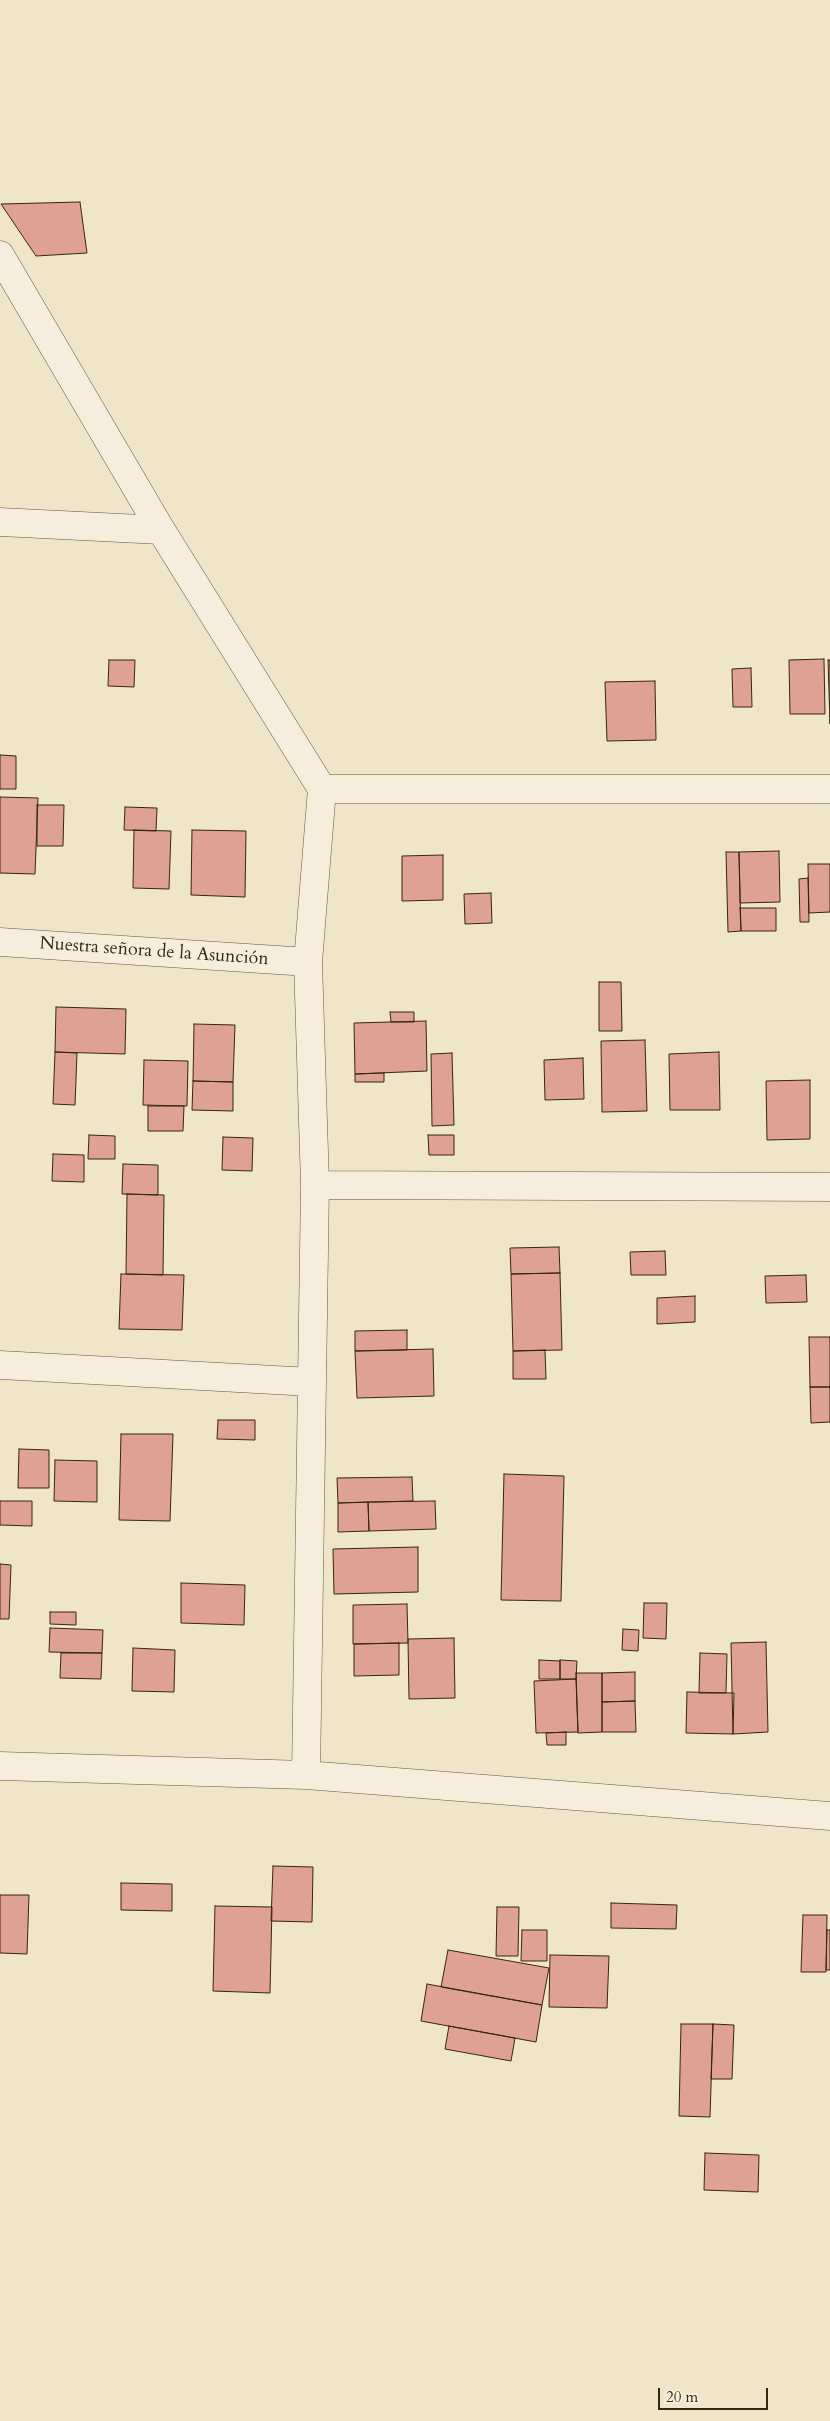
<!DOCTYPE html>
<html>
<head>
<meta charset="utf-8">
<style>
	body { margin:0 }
	#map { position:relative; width:830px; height:2421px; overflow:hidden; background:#efe5c9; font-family:Cardo,serif }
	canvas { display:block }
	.scale { position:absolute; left:658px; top:2388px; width:110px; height:22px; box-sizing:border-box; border:2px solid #362513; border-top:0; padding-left:6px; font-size:15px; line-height:18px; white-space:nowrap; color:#362513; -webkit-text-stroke:4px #f5eedc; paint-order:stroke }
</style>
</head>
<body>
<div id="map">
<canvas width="830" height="2421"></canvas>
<div class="scale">20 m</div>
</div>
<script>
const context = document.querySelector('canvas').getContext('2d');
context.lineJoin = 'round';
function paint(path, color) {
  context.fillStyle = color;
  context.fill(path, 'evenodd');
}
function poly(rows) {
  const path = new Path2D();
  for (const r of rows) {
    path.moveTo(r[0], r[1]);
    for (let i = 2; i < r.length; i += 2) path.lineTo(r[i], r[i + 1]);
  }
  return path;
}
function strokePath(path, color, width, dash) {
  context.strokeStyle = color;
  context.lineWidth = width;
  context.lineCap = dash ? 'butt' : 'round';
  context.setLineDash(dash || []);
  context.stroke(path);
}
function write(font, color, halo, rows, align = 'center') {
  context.font = font + ' Cardo,serif';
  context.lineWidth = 4;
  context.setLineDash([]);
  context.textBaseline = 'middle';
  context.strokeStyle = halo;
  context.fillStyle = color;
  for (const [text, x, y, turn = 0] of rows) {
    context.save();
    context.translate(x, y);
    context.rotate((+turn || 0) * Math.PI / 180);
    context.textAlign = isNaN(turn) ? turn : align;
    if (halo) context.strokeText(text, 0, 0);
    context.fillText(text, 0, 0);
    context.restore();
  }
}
const building = poly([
	[80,202,87,253,36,256,1,204,80,202],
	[824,659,825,714,790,714,789,660,824,659],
	[109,660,135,660,134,687,108,686,109,660],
	[828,660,830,660,830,724,828,660],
	[751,668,752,707,733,707,732,669,751,668],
	[655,681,656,740,607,741,605,682,655,681],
	[0,755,16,756,16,789,0,789,0,755],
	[0,797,38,798,35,874,0,873,0,797],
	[37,805,64,805,63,846,37,846,37,805],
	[125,807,157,808,156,831,124,830,125,807],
	[134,830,171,831,169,889,133,888,134,830],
	[192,830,246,831,245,897,191,895,192,830],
	[779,851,780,902,740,903,739,852,779,851],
	[726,852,739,852,741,931,728,932,726,852],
	[443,855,443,900,402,901,402,856,443,855],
	[808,864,830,864,830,912,809,913,808,864],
	[808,878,809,922,800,922,799,879,808,878],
	[491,893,492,923,465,924,464,894,491,893],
	[740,908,776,908,776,931,741,931,740,908],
	[599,982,621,982,622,1031,599,1031,599,982],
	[56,1007,126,1009,125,1054,55,1052,56,1007],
	[390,1012,414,1012,414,1022,391,1022,390,1012],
	[426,1021,427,1071,355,1074,354,1023,426,1021],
	[194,1024,235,1025,233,1082,193,1081,194,1024],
	[645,1040,647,1111,602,1112,601,1041,645,1040],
	[55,1052,77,1053,75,1105,53,1104,55,1052],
	[719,1052,720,1110,670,1110,669,1054,719,1052],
	[452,1053,454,1125,432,1126,431,1054,452,1053],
	[583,1058,584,1099,545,1100,544,1060,583,1058],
	[144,1060,188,1061,187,1106,143,1105,144,1060],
	[384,1073,384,1082,355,1082,355,1074,384,1073],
	[810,1080,810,1139,767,1140,766,1081,810,1080],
	[193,1081,233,1082,233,1111,192,1110,193,1081],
	[148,1106,184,1106,183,1131,148,1131,148,1106],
	[89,1135,115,1136,115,1159,88,1159,89,1135],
	[428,1135,454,1135,454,1155,429,1155,428,1135],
	[223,1137,253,1138,252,1171,222,1170,223,1137],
	[53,1154,84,1155,84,1182,52,1181,53,1154],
	[123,1164,158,1165,158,1195,122,1194,123,1164],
	[127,1194,164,1195,163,1275,126,1274,127,1194],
	[559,1247,560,1273,511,1274,510,1248,559,1247],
	[665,1251,666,1275,631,1275,630,1252,665,1251],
	[560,1273,562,1350,513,1351,511,1274,560,1273],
	[121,1274,184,1275,182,1330,119,1329,121,1274],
	[806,1275,807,1302,766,1303,765,1276,806,1275],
	[695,1296,695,1322,657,1324,657,1298,695,1296],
	[407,1330,407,1350,355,1351,355,1331,407,1330],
	[809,1337,830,1337,830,1387,810,1387,809,1337],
	[433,1349,434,1396,357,1398,355,1351,433,1349],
	[545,1350,546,1379,513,1379,513,1351,545,1350],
	[810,1387,830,1387,830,1422,811,1423,810,1387],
	[218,1420,255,1420,255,1440,217,1439,218,1420],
	[121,1434,173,1434,170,1521,119,1520,121,1434],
	[19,1449,49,1450,49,1488,18,1488,19,1449],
	[55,1460,97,1461,97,1502,54,1501,55,1460],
	[504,1474,564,1476,561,1601,501,1600,504,1474],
	[412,1477,413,1501,338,1503,337,1478,412,1477],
	[0,1501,32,1501,32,1526,0,1525,0,1501],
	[435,1501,436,1529,369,1531,368,1502,435,1501],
	[368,1502,369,1531,338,1532,338,1503,368,1502],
	[418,1547,418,1592,334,1594,333,1549,418,1547],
	[0,1564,11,1565,9,1619,0,1619,0,1564],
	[181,1583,245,1585,244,1625,181,1623,181,1583],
	[644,1603,667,1603,666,1639,643,1638,644,1603],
	[407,1604,408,1643,353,1644,353,1605,407,1604],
	[50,1612,76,1612,76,1625,50,1624,50,1612],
	[50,1628,103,1630,102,1653,49,1652,50,1628],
	[623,1629,639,1630,638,1651,622,1650,623,1629],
	[454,1638,455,1698,409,1699,408,1639,454,1638],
	[766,1642,768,1732,733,1734,731,1643,766,1642],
	[399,1643,399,1675,354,1676,354,1644,399,1643],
	[133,1648,175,1650,174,1692,132,1691,133,1648],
	[61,1653,102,1653,101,1679,60,1678,61,1653],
	[700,1653,727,1654,726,1693,699,1693,700,1653],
	[539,1660,560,1661,560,1679,539,1679,539,1660],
	[560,1660,577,1661,576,1679,560,1679,560,1660],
	[635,1672,635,1701,602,1702,602,1673,635,1672],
	[576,1673,602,1673,602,1732,578,1733,576,1673],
	[576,1679,578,1732,536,1733,534,1681,576,1679],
	[687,1692,734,1693,733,1734,686,1733,687,1692],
	[635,1701,636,1732,602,1732,602,1702,635,1701],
	[566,1732,566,1745,547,1745,546,1733,566,1732],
	[273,1866,313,1867,312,1922,271,1921,273,1866],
	[121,1883,172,1884,172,1911,121,1910,121,1883],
	[0,1895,29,1895,27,1954,0,1953,0,1895],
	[611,1903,677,1905,676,1929,611,1928,611,1903],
	[215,1906,272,1907,270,1993,213,1991,215,1906],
	[497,1907,519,1907,518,1956,496,1956,497,1907],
	[803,1915,827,1915,826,1972,801,1972,803,1915],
	[522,1930,547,1930,547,1961,521,1961,522,1930],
	[827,1930,830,1930,830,1970,826,1970,827,1930],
	[448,1950,549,1968,542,2005,441,1987,448,1950],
	[550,1955,609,1956,607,2008,549,2007,550,1955],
	[427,1984,542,2005,536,2042,421,2021,427,1984],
	[681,2024,713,2024,710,2117,679,2116,681,2024],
	[713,2024,734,2025,732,2079,711,2079,713,2024],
	[449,2026,515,2038,511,2061,445,2049,449,2026],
	[705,2153,759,2155,758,2192,704,2190,705,2153]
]);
paint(building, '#dea194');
strokePath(building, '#362513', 1);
const minor = poly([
	[0,255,161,530,322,789,308,962,315,1185,306,1775],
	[0,522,161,530],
	[322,789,830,789],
	[0,942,308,962],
	[315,1185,830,1187],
	[0,1365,311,1382],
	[0,1766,306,1775,830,1816]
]);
strokePath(minor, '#645540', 29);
strokePath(minor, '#f5eedc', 28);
write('18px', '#362513', '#f5eedc', [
	["Nuestra señora de la Asunción",154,952,4]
]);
</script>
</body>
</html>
